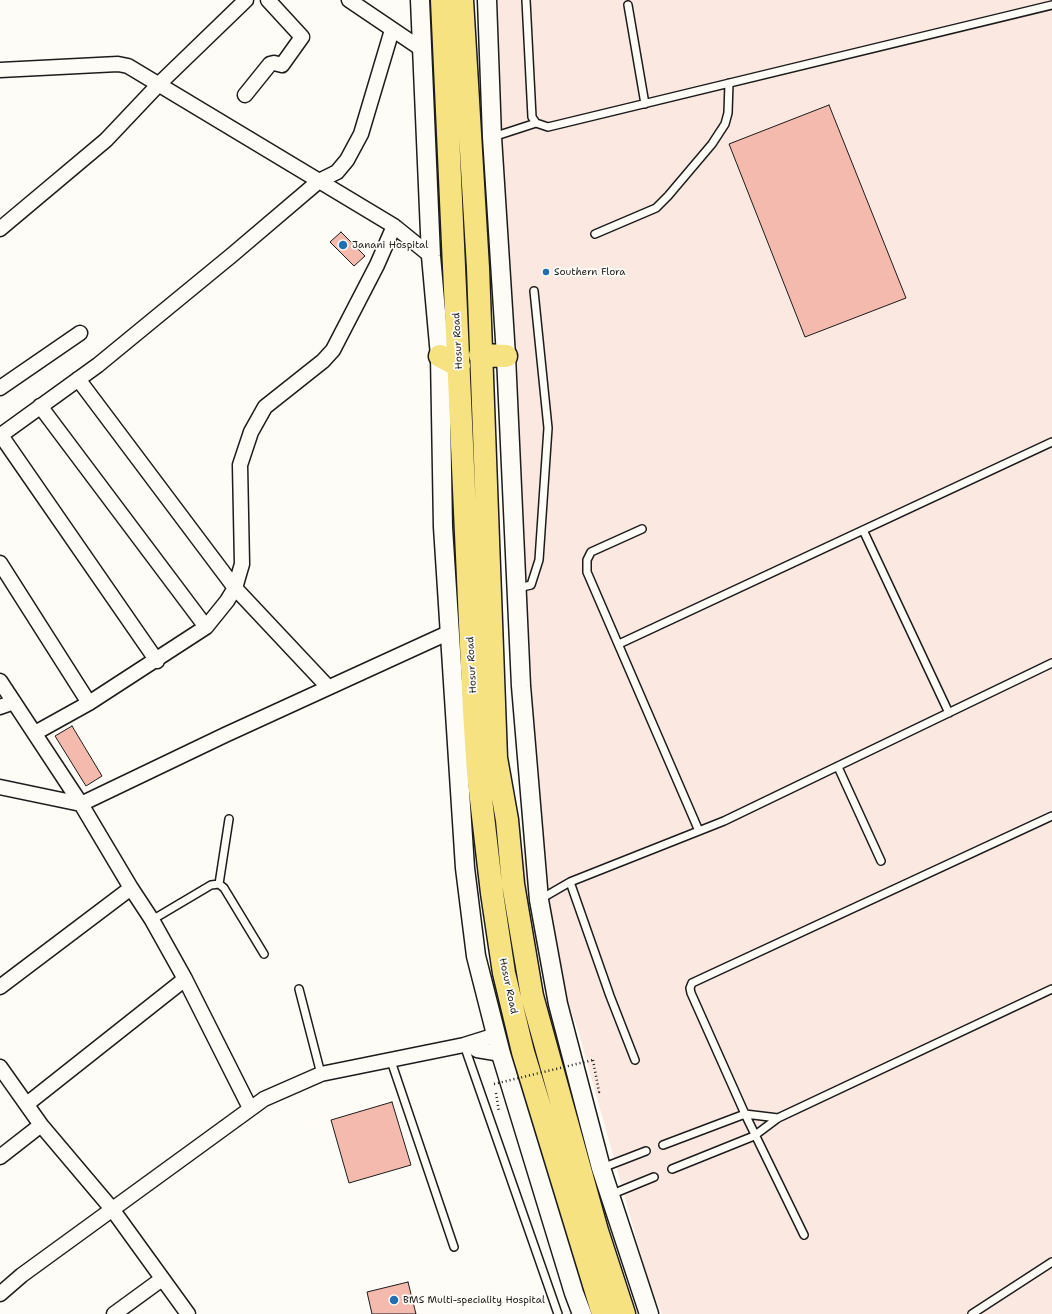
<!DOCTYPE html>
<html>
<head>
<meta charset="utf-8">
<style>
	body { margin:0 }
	canvas { display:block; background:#fdfcf7 }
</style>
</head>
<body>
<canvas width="1052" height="1314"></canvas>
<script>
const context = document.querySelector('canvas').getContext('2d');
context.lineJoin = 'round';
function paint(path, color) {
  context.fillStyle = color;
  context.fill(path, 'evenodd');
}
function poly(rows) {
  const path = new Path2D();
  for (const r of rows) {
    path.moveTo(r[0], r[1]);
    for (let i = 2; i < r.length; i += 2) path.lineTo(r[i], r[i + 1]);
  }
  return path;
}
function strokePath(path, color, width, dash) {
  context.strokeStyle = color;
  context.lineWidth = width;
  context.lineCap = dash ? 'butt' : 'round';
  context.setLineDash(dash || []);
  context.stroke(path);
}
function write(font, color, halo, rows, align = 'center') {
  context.font = font + ' "Shantell Sans",sans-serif';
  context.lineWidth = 3.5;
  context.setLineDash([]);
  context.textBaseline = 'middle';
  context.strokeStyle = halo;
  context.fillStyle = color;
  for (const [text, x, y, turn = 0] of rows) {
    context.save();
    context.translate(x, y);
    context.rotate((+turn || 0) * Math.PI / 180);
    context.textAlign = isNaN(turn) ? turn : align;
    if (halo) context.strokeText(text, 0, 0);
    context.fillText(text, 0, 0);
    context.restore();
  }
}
paint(poly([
	[483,0,1052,0,1052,1314,662,1314,650,1287,578,1030,525,888]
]), '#fae8e1');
const building = poly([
	[829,105,906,298,805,337,729,144,829,105],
	[341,232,365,256,354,266,330,242,341,232],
	[72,726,102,776,86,786,55,736,72,726],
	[392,1102,411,1165,349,1183,331,1120,392,1102],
	[408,1282,416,1314,372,1314,367,1292,408,1282]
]);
paint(building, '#f4baad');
strokePath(building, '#1c1c1c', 1);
const service = poly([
	[526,0,532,117,536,123,548,127,1052,5],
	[628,5,645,104],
	[493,137,536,123],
	[595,234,656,208,668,196,712,144,725,124,728,113,729,83],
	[642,529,591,552,587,560,587,572,699,831],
	[863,530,949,713],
	[518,588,531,585,539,560,548,428,534,291],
	[619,644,1052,442],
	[838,767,881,861],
	[570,882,610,996,635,1060],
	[219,884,229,819],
	[539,900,570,882,724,821,1052,663],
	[152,920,211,885,219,884,224,888,264,954],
	[299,989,321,1074],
	[464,1045,558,1314],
	[391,1061,454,1247],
	[663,1145,745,1114,778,1118],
	[602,1168,646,1151],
	[672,1169,754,1136,778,1118,1052,989],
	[610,1195,654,1177],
	[804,1235,745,1114,691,993,690,988,692,983,1052,816],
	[972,1314,1052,1262]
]);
const minor = poly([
	[349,0,423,50],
	[0,70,118,64,128,66,394,226,431,256],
	[245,95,270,64,274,63,282,65,302,37,268,0],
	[0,229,106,140,159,84,246,0],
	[78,379,235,588,328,687],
	[0,388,80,333],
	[40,406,206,627],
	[0,434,157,661],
	[1,435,98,365,232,255,319,181,337,172,347,160,361,134,392,30],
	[0,563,89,703],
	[0,681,81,804],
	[0,707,14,702],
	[35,733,89,703,206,627,227,601,235,588,242,564,240,465,251,432,265,407,323,361,333,350,377,265,394,226],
	[0,787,81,804],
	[131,888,81,804,225,735,450,632],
	[185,979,250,1108],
	[0,987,131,888,152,920,185,979,27,1104],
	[469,1044,477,1050,501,1054],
	[0,1067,41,1125,0,1157],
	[41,1125,112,1209,188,1314],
	[0,1294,22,1275,264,1099,321,1074,464,1045,496,1035],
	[114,1314,162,1279]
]);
const tertiary = poly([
	[420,0,431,256,440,356,443,527,465,868,476,956,501,1054,574,1293,582,1314],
	[487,0,492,137,506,356,521,686,539,900,558,1004,601,1168,649,1314]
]);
const trunk = poly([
	[442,0,474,711,478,773,492,893,504,973,523,1052,603,1314],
	[462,0,478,268,496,758,507,820,513,884,532,996,597,1231,624,1314],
	[480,355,506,356],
	[440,356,459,366]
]);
strokePath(service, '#1c1c1c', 10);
strokePath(minor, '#1c1c1c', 17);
strokePath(tertiary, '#1c1c1c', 21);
strokePath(trunk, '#1c1c1c', 25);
strokePath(poly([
	[593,1060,599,1092,596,1092],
	[496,1093,499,1112]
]), '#1c1c1c', 2.5, [1, 3]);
strokePath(service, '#fdfcf7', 7);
strokePath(minor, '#fdfcf7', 14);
strokePath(tertiary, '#fdfcf7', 18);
strokePath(trunk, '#f6e281', 22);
strokePath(poly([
	[494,1084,593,1060]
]), '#1c1c1c', 2.5, [1, 3]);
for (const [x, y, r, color] of [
	[343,245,5,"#1f6fb2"],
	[546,272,4,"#1f6fb2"],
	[394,1300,5,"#1f6fb2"]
]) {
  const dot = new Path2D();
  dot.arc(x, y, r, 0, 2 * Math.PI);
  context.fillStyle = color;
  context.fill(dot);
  strokePath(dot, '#fdfcf7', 1.5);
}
write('10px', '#1c1c1c', '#fdfcf7', [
	["Janani Hospital",352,245],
	["Southern Flora",554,272],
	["BMS Multi-speciality Hospital",403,1300]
], 'left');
write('10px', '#1c1c1c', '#fdfcf7', [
	["Hosur Road",458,341,-93],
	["Hosur Road",472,665,-93],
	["Hosur Road",508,986,78]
]);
</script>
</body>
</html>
